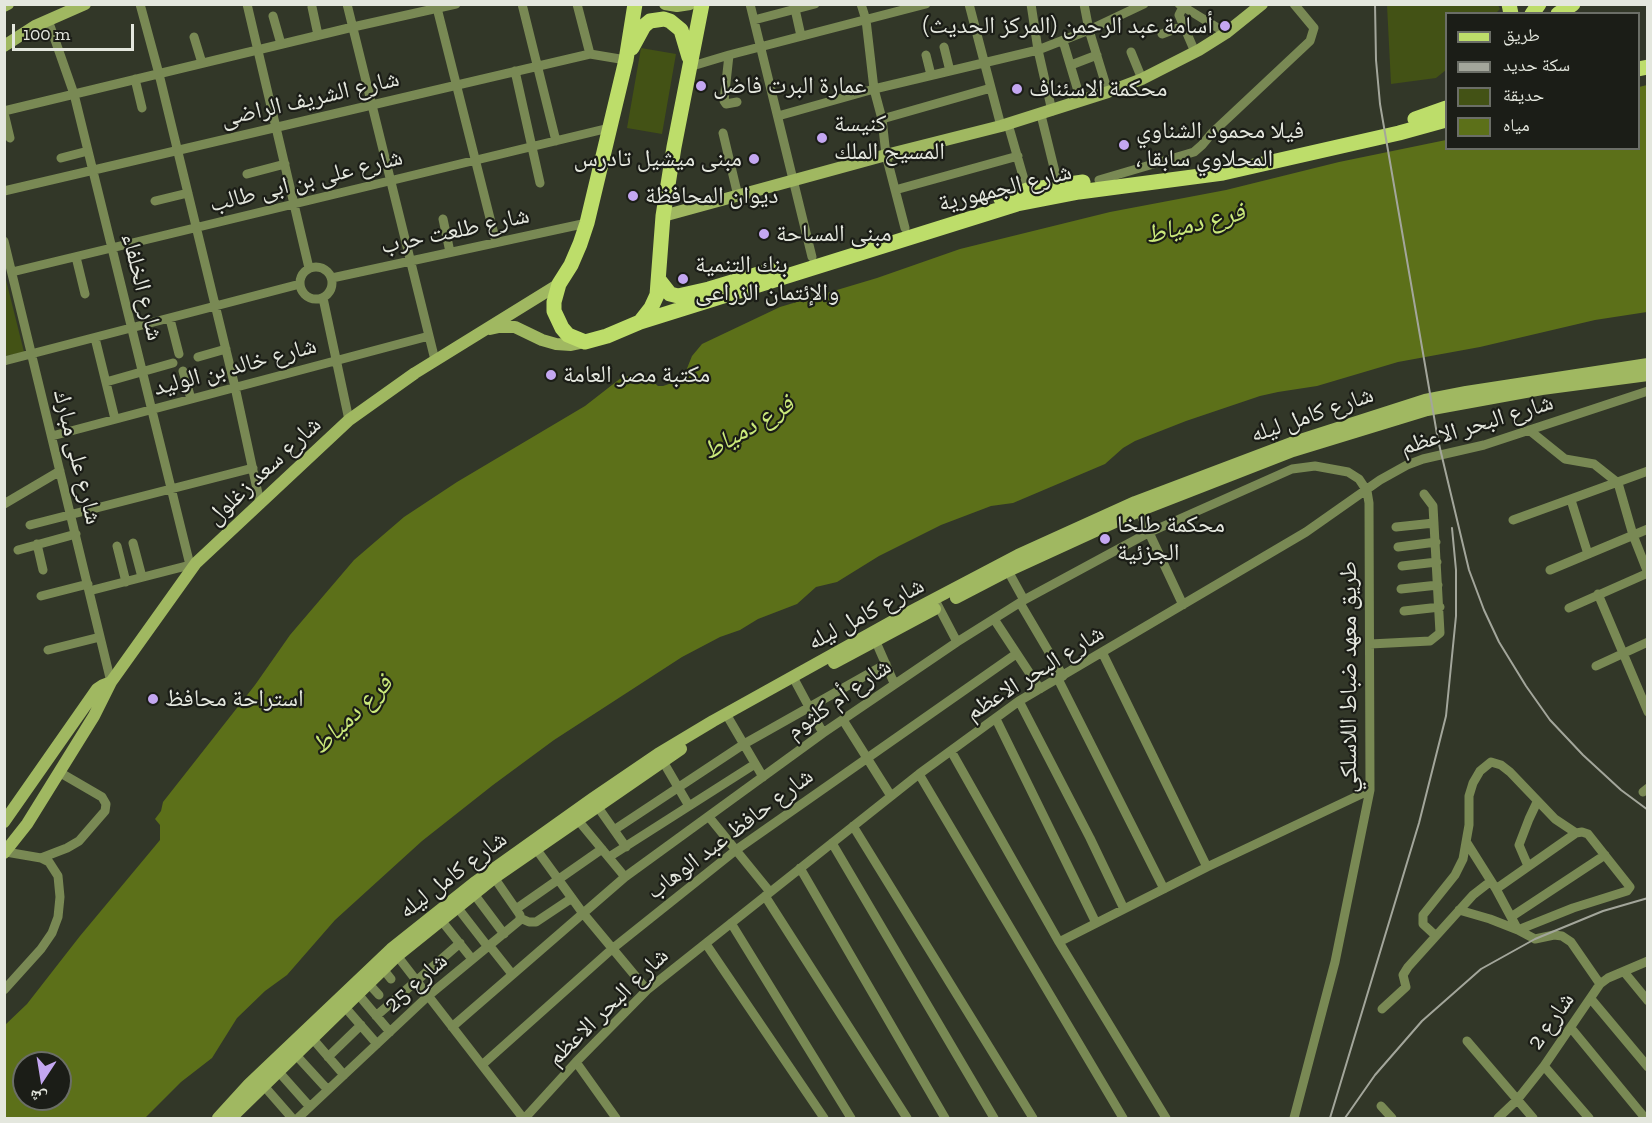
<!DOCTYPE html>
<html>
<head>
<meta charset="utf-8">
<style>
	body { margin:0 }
	#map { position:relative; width:1652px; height:1123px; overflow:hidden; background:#323728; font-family:"Zilla Slab","Noto Naskh Arabic",serif }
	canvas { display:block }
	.frame { position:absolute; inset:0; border:6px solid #e4e7de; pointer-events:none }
	.legend { position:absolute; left:1445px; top:12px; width:195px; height:138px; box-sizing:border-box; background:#1b1d17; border:2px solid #6b6e67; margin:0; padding:8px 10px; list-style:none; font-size:18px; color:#e4e7de }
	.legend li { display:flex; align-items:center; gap:12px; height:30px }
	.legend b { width:30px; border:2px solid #6b6e67 }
	.north { position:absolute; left:12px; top:1051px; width:60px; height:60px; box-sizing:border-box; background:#1b1d17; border:2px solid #6b6e67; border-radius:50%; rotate:192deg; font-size:16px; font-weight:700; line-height:24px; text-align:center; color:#e4e7de }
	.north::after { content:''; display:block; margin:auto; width:21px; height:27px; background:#c4a7f1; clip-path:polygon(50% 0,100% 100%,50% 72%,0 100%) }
	.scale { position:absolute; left:12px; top:24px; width:122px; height:27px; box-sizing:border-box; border:3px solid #e4e7de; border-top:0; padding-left:8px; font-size:18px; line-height:21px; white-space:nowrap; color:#e4e7de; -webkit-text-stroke:4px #1b1d17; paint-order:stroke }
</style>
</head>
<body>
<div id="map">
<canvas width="1652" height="1123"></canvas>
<div class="frame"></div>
<ul class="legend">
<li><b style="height:8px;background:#bddd6a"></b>طريق</li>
<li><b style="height:8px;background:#a3a69b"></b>سكة حديد</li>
<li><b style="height:16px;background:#435215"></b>حديقة</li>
<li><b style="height:16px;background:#5c7019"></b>مياه</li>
</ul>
<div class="north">ش</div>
<div class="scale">100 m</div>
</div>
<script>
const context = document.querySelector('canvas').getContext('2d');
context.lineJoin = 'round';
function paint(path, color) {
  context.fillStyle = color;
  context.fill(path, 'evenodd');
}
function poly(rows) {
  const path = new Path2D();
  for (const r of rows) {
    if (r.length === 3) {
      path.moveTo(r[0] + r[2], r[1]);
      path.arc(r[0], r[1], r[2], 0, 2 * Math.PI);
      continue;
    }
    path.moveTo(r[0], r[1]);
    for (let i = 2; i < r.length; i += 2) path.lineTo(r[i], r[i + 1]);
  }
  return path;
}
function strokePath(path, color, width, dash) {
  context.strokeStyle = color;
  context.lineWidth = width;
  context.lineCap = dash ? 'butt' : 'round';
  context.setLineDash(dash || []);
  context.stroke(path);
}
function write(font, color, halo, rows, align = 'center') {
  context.font = font + ' "Zilla Slab","Noto Naskh Arabic",serif';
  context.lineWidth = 4.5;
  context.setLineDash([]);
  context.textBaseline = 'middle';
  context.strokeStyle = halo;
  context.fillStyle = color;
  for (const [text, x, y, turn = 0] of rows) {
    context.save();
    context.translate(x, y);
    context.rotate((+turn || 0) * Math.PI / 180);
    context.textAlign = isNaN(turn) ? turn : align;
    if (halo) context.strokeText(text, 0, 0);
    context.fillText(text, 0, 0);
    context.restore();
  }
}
paint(poly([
	[1498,5,1500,9,1496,13,1446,14,1446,70,1436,78,1391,84,1387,5],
	[641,48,676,54,662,134,627,128],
	[4,272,24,352,5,356,4,356]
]), '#435215');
paint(poly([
	[1647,85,1647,312,1595,320,1480,347,1398,362,1317,386,1278,392,1260,396,1186,421,1135,441,1123,448,1105,464,1013,503,991,506,941,525,879,556,837,582,816,587,797,604,758,619,740,630,720,637,682,657,554,740,493,785,422,841,335,920,287,975,265,991,237,1018,212,1058,181,1082,145,1118,5,1118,5,1025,27,1004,80,936,160,840,160,825,155,819,161,811,163,802,255,685,290,635,354,560,404,517,457,482,585,406,621,378,639,373,643,373,658,386,663,386,681,380,684,376,692,356,702,344,780,307,877,278,960,249,1110,212,1226,190,1339,162,1446,140,1446,148,1638,148,1639,87],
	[24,1063,60,1063,60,1099,24,1099]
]), '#5c7019');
strokePath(poly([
	[140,4,159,74,235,387,260,503],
	[247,4,309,268],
	[347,4,435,360],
	[436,4,496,242],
	[522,4,556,141],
	[577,4,590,54],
	[750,4,812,257],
	[861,4,866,20,874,89,882,119,886,155,905,228],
	[969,4,1001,126],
	[1031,4,1038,50,1052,111],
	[1084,4,1089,30,1108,92],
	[1179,4,1226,33],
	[312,7,318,35],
	[1183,7,1179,15,1195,52],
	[795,9,801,36],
	[273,16,281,44],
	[48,20,74,94,190,565],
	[754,20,815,4],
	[1162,34,1183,26],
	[194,37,202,63],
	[1063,41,1081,101],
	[944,47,950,71],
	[1131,52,1142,79],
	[729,55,724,101,726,104,737,102],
	[926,55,931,75],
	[1071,65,1097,55],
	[689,67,729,55,926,4],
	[515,71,540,183],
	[135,79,142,108],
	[4,111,353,27,456,4],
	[4,113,10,138],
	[1041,115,1058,184],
	[778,116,874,89,1038,50,1089,30,1144,4],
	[882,119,991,88],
	[1008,124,1027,190],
	[723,133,738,196],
	[61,158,88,151],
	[247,174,285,164],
	[1099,180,1184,155,1194,152,1202,145,1212,133,1310,41,1314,28,1294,4],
	[895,190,1018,156],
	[4,191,590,54,626,60],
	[155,201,188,193],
	[443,219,450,252],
	[4,241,111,682],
	[76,257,85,294],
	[316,283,16],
	[12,272,609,128],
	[332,278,587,223],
	[323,298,349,420],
	[170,319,179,354],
	[95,338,115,419],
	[198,357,226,349],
	[4,361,300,284],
	[183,371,191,399],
	[106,382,173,363],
	[1529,430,1565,459,1594,464,1618,483,1633,535,1648,573],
	[52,436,429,336],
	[1571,500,1588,554],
	[4,504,60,471],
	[1137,507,1183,605],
	[1513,520,1648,471],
	[30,525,253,468],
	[1396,527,1434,523],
	[133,543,142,577],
	[37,544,43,570],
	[117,546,126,582],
	[1398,547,1436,542],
	[18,550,76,534],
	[1402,566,1437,562],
	[1550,570,1648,529],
	[1008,571,1024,600],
	[1401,589,1438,585],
	[89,591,194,564],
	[1598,594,1648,712],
	[41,596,88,584],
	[935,600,957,642],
	[1020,603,1063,676],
	[1569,608,1648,573],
	[1404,611,1440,607],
	[994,619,1040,689],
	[876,642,894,683],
	[1370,644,1430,641,1440,633,1433,506,1424,494],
	[48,650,100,637],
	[1102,652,1207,867],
	[1596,666,1648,642],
	[793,677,823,733],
	[1058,679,1164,889],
	[1019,701,1090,838,1124,909],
	[729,719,763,777],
	[996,719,1096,923],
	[843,720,891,796],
	[951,751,1059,942,1166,1118],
	[661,758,689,806],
	[919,774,1123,1118],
	[1643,792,1648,788],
	[595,803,626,847],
	[709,817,770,892],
	[577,819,625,877],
	[853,826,1033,1118],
	[614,830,744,744,886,664],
	[832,843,994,1118],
	[1467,843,1496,889,1518,930,1535,939,1554,935,1562,936,1571,942,1600,984],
	[534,846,582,912,647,990],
	[609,857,755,764],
	[41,858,67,848,79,841,105,811,106,804,102,797,59,772],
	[1528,866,1519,845,1529,819,1537,802],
	[800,868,945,1118],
	[474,894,504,934],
	[765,896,907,1118],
	[457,907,488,947],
	[516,909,602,849],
	[1459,910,1490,919,1518,930,1573,908,1627,891,1630,887,1588,834,1582,832,1576,833,1496,889],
	[1511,917,1605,855],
	[520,918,529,922,536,922,572,898],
	[441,920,472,959],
	[731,923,851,1118],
	[1436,936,1423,924,1423,915,1455,875,1463,859,1469,825,1469,796,1473,783,1480,771,1491,762,1501,765,1510,772,1555,819,1576,833],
	[1059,942,1207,867,1370,790],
	[706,944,824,1118],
	[489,945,512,974],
	[395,953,523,1118],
	[383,969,391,979],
	[1625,973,1648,1001],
	[368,983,379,995],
	[4,990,41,949,52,933,58,917,60,897,58,876,49,862,41,858,6,852],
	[357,993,390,1032],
	[1591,999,1648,1067],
	[344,1006,377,1044],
	[1382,1009,1406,987,1403,975,1408,967,1473,895,1491,881],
	[376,1016,460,943],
	[452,1027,625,877,823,733,957,642,1024,600,1148,533,1292,469,1315,466,1348,472,1359,479,1367,491,1369,503,1370,790,1335,962,1294,1118],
	[1571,1028,1645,1118],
	[312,1038,344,1075],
	[1467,1041,1533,1118],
	[295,1054,328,1090],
	[328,1057,361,1025],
	[576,1062,616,1118],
	[482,1065,612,949,736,850,1016,654],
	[1544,1066,1589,1118],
	[278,1071,310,1107],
	[264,1086,292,1118],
	[1381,1106,1392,1118],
	[298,1118,428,996,520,920,520,915,491,873],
	[525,1118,576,1062,647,990,919,774,1019,701,1306,532,1380,480,1407,465,1423,459,1484,445,1648,391],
	[1498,1118,1517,1100,1544,1066,1600,984,1608,978,1648,961]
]), '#798954', 9);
strokePath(poly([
	[665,4,677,6,690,4],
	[4,6,8,4],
	[4,46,35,26,85,4],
	[663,216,886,155,1001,126,1108,92,1142,79,1199,50,1226,33,1262,4],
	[490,329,499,327,515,327,542,340,556,344,571,345,585,342],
	[956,598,1008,571,1139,511,1293,451,1427,410,1542,389,1648,375],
	[834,663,935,609],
	[4,822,97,689,103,685,111,682],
	[4,853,27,824,94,716,111,682,196,563,349,420,415,373,559,284],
	[218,1118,249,1084,391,949,474,883,592,799,658,754,713,721,900,617,1018,555,1135,502,1291,443,1425,400,1466,392,1648,364],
	[231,1118,397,956,494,878,681,749]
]), '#a0b861', 12);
strokePath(poly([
	[635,4,626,60,587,223,580,244,571,265,559,284,554,302,554,311,562,328,568,335,585,342,607,336,640,322,1017,204,1079,192,1223,173,1399,133,1446,120],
	[1509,4,1511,14],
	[1532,14,1539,4],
	[1558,14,1573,4],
	[632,48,644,26,650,21,664,19,670,21,681,30,689,57],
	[1638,69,1648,67],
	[1415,119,1446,108],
	[1001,199,1027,190,1083,182],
	[659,280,670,294,678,296,709,289,772,270],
	[640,322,651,308,657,295,663,216,674,147,702,4]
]), '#bddd6a', 15);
strokePath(poly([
	[1375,4,1376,60,1380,104,1438,440,1469,570,1484,610,1499,642,1526,686,1550,720,1583,755,1621,790,1648,810],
	[1330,1118,1419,823,1446,716,1456,616,1456,570,1452,528],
	[1345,1118,1375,1075,1422,1021,1481,969,1535,939,1603,911,1648,898]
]), '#a3a69b', 2);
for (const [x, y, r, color] of [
	[1225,26,6,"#c4a7f1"],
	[701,86,6,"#c4a7f1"],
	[1017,89,6,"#c4a7f1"],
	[822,138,6,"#c4a7f1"],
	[1124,145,6,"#c4a7f1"],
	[754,159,6,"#c4a7f1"],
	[633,196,6,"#c4a7f1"],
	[764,234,6,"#c4a7f1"],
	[683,279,6,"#c4a7f1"],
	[551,375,6,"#c4a7f1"],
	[1105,539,6,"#c4a7f1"],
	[153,699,6,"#c4a7f1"]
]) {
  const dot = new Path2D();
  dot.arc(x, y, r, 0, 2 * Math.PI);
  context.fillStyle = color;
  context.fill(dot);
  strokePath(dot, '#1b1d17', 2);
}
write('24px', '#e4e7de', '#1b1d17', [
	["أسامة عبد الرحمن (المركز الحديث)",1213,26,"right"],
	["عمارة البرت فاضل",713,86],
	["محكمة الاسئناف",1029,89],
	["كنيسة",834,124],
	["المسيح الملك",834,152],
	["فيلا محمود الشناوي",1136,131],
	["، المحلاوي سابقا",1136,159],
	["مبنى ميشيل تادرس",742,159,"right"],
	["ديوان المحافظة",645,196],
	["مبنى المساحة",776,234],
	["بنك التنمية",695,265],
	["والإئتمان الزراعى",695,293],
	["مكتبة مصر العامة",563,375],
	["محكمة طلخا",1117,525],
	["الجزئية",1117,553],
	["استراحة محافظ",165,699]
], 'left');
write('24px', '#e4e7de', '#1b1d17', [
	["شارع الشريف الراضى",310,99,-13],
	["شارع على بن ابى طالب",306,181,-14],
	["شارع الجمهورية",1005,188,-14],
	["شارع طلعت حرب",455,231,-12],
	["شارع الخلفاء",142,287,76],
	["شارع خالد بن الوليد",235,367,-15],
	["شارع كامل ليله",1312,415,-19],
	["شارع البحر الاعظم",1477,425,-17],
	["شارع على مبارك",77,457,76],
	["شارع سعد زغلول",264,471,-43],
	["شارع كامل ليله",866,614,-28],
	["شارع البحر الاعظم",1035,673,-32],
	["طريق معهد ضباط اللاسلكي",1349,677,-90],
	["شارع أم كلثوم",839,699,-35],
	["شارع حافظ عبد الوهاب",730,834,-37],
	["شارع كامل ليله",453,875,-37],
	["شارع 25",416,983,-42],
	["شارع البحر الاعظم",608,1007,-44],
	["شارع 2",1551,1021,-55]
]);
write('italic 26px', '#cbea7b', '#1b1d17', [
	["فرع دمياط",1195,224,-14],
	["فرع دمياط",748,428,-31],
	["فرع دمياط",352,715,-44]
]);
</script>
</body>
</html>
